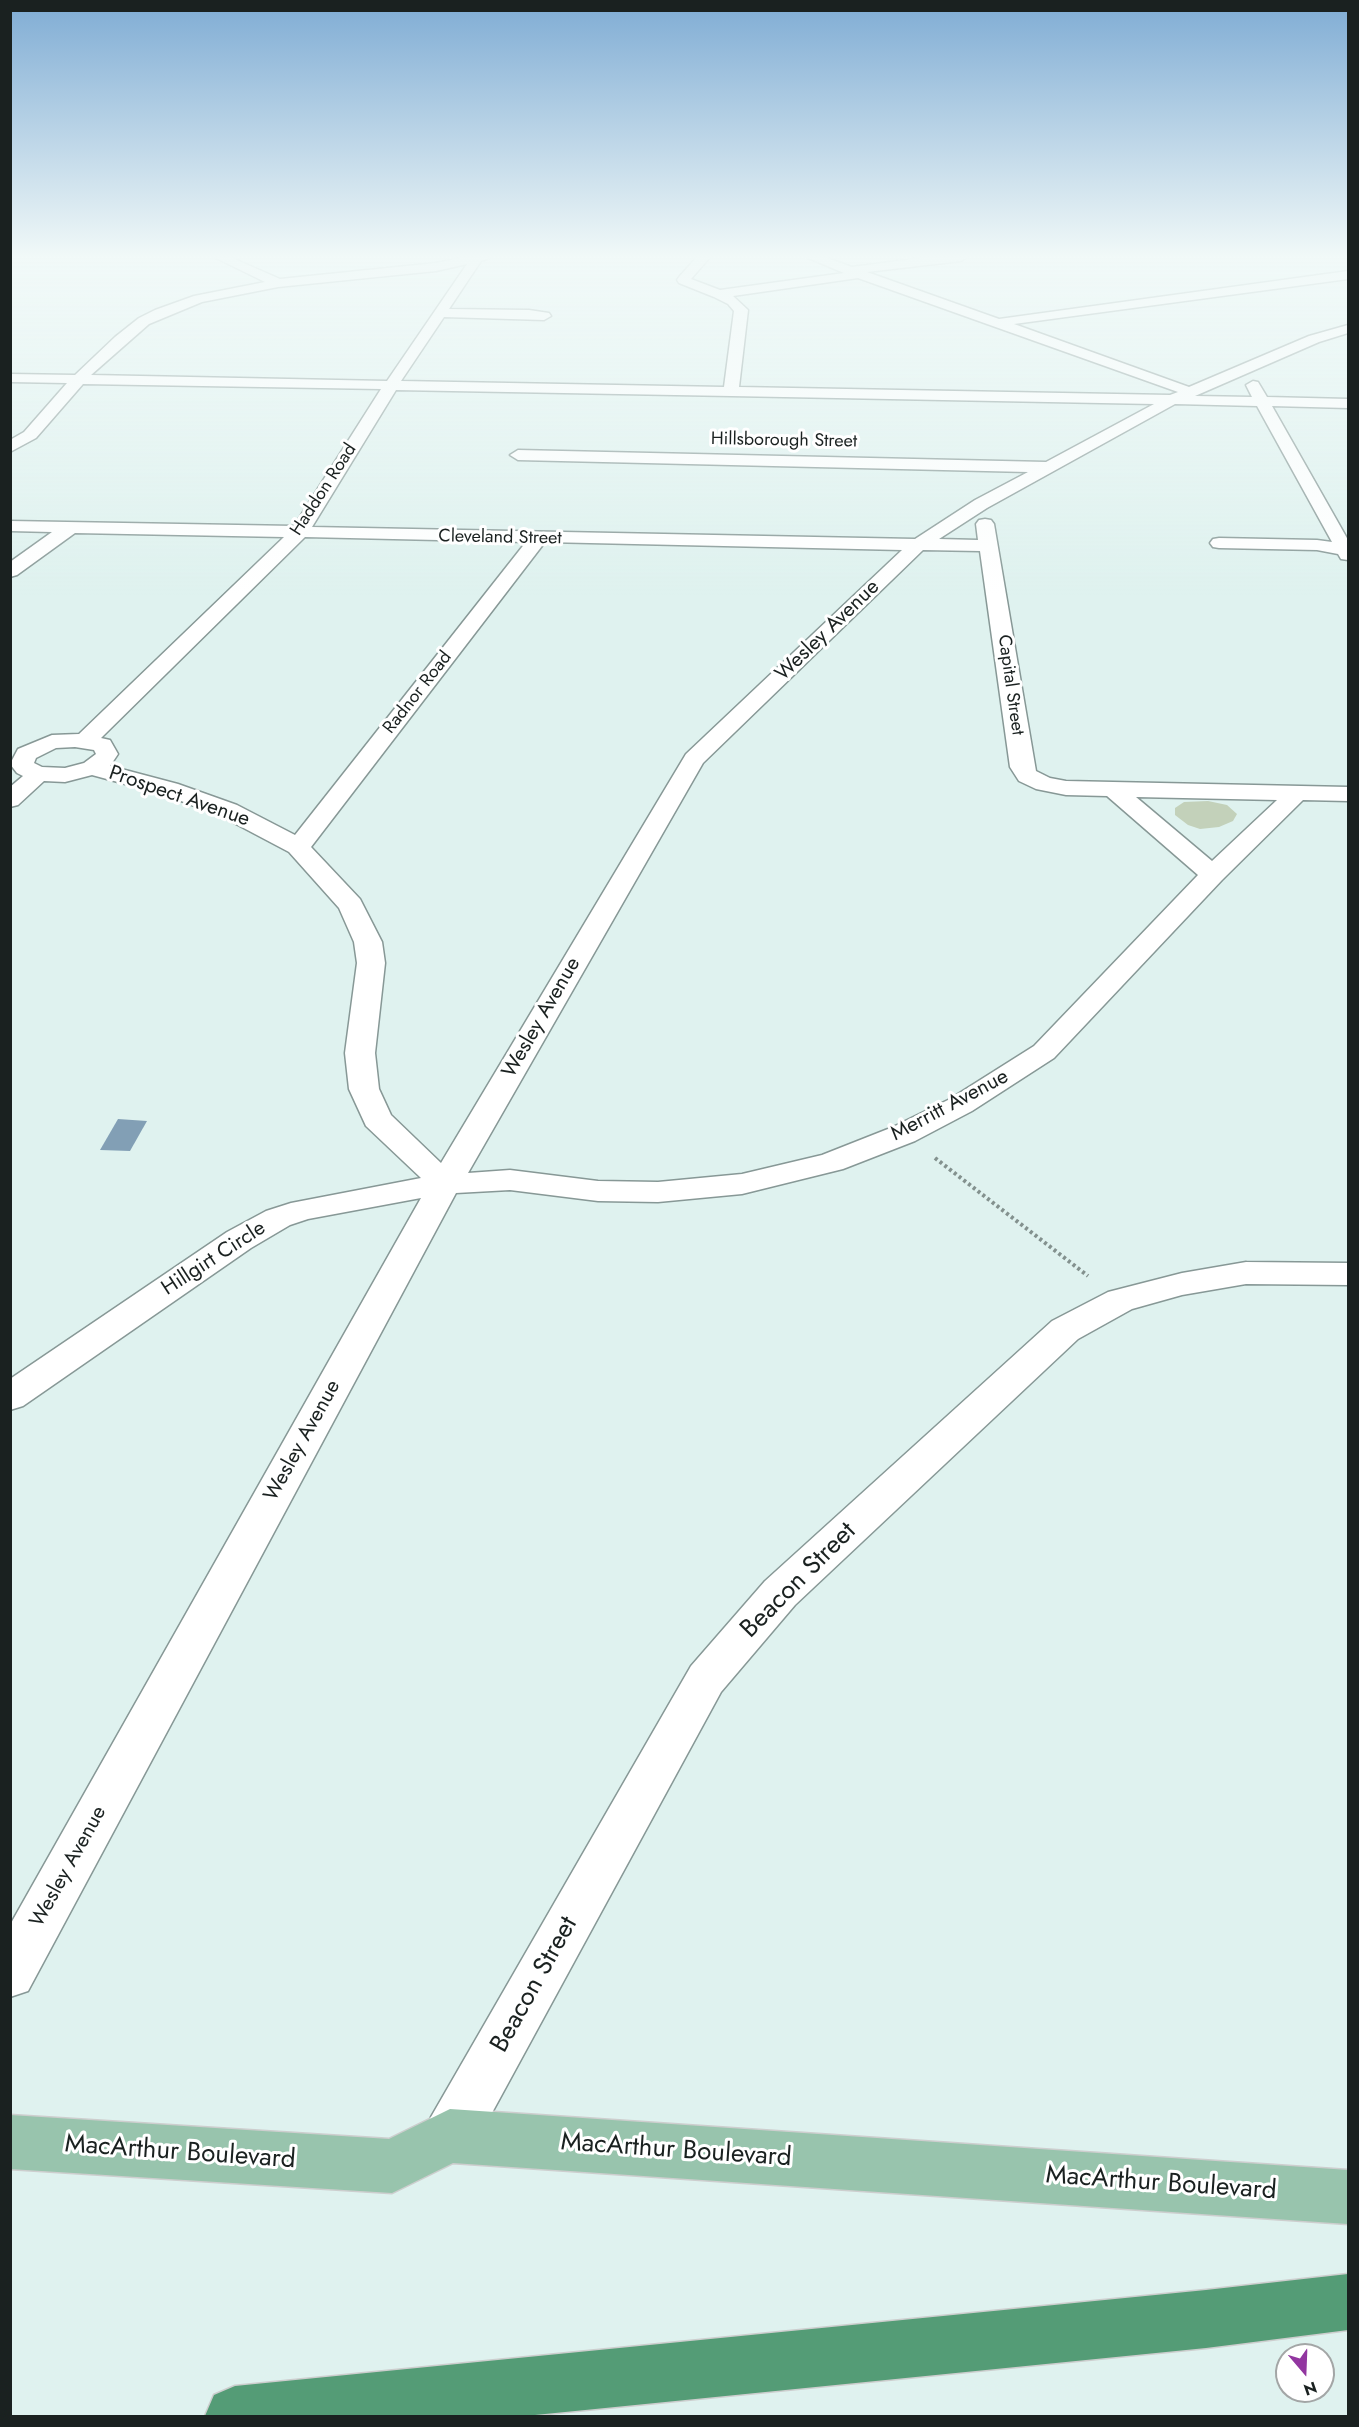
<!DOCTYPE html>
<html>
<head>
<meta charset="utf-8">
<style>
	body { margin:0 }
	#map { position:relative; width:1359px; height:2427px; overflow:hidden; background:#dff2ef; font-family:Jost,sans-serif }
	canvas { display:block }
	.frame { position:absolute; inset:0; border:12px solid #1a2120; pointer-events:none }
	.north { position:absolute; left:1275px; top:2343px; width:60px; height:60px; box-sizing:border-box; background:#fff; border:2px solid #a3a6a6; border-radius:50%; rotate:161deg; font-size:16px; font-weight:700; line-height:24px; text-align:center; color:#1a2120 }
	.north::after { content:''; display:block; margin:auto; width:21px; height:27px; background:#9236a0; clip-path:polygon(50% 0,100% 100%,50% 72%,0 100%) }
</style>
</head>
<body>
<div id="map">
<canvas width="1359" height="2427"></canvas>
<div class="frame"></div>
<div class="north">N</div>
</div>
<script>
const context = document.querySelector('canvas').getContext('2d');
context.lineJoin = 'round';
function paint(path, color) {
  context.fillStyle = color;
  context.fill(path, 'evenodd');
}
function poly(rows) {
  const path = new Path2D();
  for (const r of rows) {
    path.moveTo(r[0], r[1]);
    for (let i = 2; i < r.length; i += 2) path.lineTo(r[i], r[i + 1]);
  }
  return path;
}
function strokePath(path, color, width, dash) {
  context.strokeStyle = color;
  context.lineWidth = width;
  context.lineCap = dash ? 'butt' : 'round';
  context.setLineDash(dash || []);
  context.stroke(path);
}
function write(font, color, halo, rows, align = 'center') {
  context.font = font + ' Jost,sans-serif';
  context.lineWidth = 6;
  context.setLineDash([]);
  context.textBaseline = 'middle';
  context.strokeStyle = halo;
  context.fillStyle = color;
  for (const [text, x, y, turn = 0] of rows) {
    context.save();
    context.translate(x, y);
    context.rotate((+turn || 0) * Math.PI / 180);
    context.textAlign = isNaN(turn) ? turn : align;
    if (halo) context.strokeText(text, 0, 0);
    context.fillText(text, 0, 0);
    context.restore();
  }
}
paint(poly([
	[1208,801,1227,805,1237,814,1233,821,1219,827,1200,829,1188,825,1175,815,1175,808,1184,802]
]), '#c3d1ba');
paint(poly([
	[118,1119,147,1121,130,1151,100,1150]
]), '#829fb5');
const minor = poly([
	[214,257,230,257,280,279,436,263,466,257,491,257,481,261,449,309,529,310,549,313,551,316,544,320,444,317,401,381,724,387,734,311,728,304,714,297,679,283,677,280,679,277,697,257,710,257,691,279,720,290,844,273,806,257,824,257,852,267,929,257,967,257,961,261,867,272,999,319,1348,271,1348,279,1014,324,1189,387,1309,336,1348,325,1348,333,1319,342,1195,396,1252,397,1246,385,1253,381,1258,382,1267,397,1348,399,1348,408,1272,406,1348,540,1348,560,1341,559,1338,554,1317,550,1219,548,1213,547,1210,543,1213,539,1219,538,1317,540,1332,542,1257,406,1175,404,987,508,939,539,978,540,976,524,979,520,985,519,991,520,994,524,1036,771,1050,778,1066,781,1348,787,1348,801,1303,800,1222,880,1054,1058,972,1111,915,1141,843,1169,742,1194,658,1202,598,1201,510,1190,456,1193,28,1991,10,1997,10,1925,421,1198,308,1219,290,1225,251,1248,23,1406,10,1410,10,1379,227,1232,266,1211,291,1203,421,1178,366,1126,349,1089,345,1053,357,963,354,942,339,908,289,852,219,815,162,794,92,775,65,782,44,781,18,805,10,807,10,787,23,776,17,773,10,764,18,749,52,735,79,734,284,537,75,533,17,575,10,577,10,562,52,532,10,531,10,521,294,526,381,389,83,384,36,438,10,452,10,440,24,432,67,383,10,382,10,374,75,375,115,337,139,318,155,310,194,296,265,282,214,257],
	[467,264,387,381,91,375,149,324,202,302,278,287,436,271,467,264],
	[858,278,1178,392,1170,395,739,387,748,310,733,296,858,278],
	[396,390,731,396,1154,404,1046,462,518,450,510,455,518,460,1028,472,975,500,915,539,312,527,396,390],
	[305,537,526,542,295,835,237,805,178,784,110,766,118,754,110,740,101,738,305,537],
	[545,542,902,550,686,754,441,1163,391,1115,379,1089,375,1053,385,963,382,942,360,899,311,847,545,542],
	[923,550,980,551,1010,767,1019,781,1036,789,1066,795,1107,796,1198,875,1034,1046,950,1099,893,1127,822,1155,742,1174,658,1182,598,1181,510,1170,468,1173,703,763,923,550],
	[75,747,94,750,96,754,84,763,65,768,42,767,34,763,36,758,56,748,75,747],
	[1136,797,1277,800,1212,861,1136,797],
	[1246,1262,1348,1263,1348,1285,1246,1284,1182,1295,1132,1309,1078,1339,795,1605,721,1692,469,2155,450,2163,431,2155,423,2136,431,2117,691,1666,765,1581,1052,1321,1108,1292,1182,1273,1246,1262]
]);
const major = poly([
	[450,2109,1348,2170,1348,2224,453,2163,392,2193,10,2169,10,2115,389,2139,450,2109]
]);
const highway = poly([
	[1348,2274,1348,2330,1206,2348,525,2416,205,2416,214,2395,235,2386,1206,2290,1348,2274]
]);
strokePath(minor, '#879896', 3);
strokePath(major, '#cdcece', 3);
strokePath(highway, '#cdcece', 3);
strokePath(poly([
	[935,1158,1088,1276]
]), '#83918e', 4, [3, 3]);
paint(minor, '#fff');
paint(major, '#98c4ad');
paint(highway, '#549c76');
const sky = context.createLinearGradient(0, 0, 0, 597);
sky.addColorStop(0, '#7facd4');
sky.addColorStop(0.43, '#f1f9f8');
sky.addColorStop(1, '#f1f9f800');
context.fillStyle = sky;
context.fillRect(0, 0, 1359, 597);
write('18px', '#1a2120', '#fff', [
	["Hillsborough Street",784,441,1],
	["Haddon Road",324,490,-57],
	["Cleveland Street",500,538,1],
	["Capital Street",1010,685,82],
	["Radnor Road",418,693,-52]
]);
write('21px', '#1a2120', '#fff', [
	["Wesley Avenue",828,631,-44],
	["Prospect Avenue",179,797,19],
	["Wesley Avenue",542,1018,-60],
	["Merritt Avenue",950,1106,-28],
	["Hillgirt Circle",214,1259,-33],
	["Wesley Avenue",303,1441,-61],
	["Wesley Avenue",69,1867,-61]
]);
write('26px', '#1a2120', '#fff', [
	["Beacon Street",799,1581,-45],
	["Beacon Street",535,1985,-61],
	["MacArthur Boulevard",676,2151,4],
	["MacArthur Boulevard",180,2153,4],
	["MacArthur Boulevard",1161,2184,4]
]);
</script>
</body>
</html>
